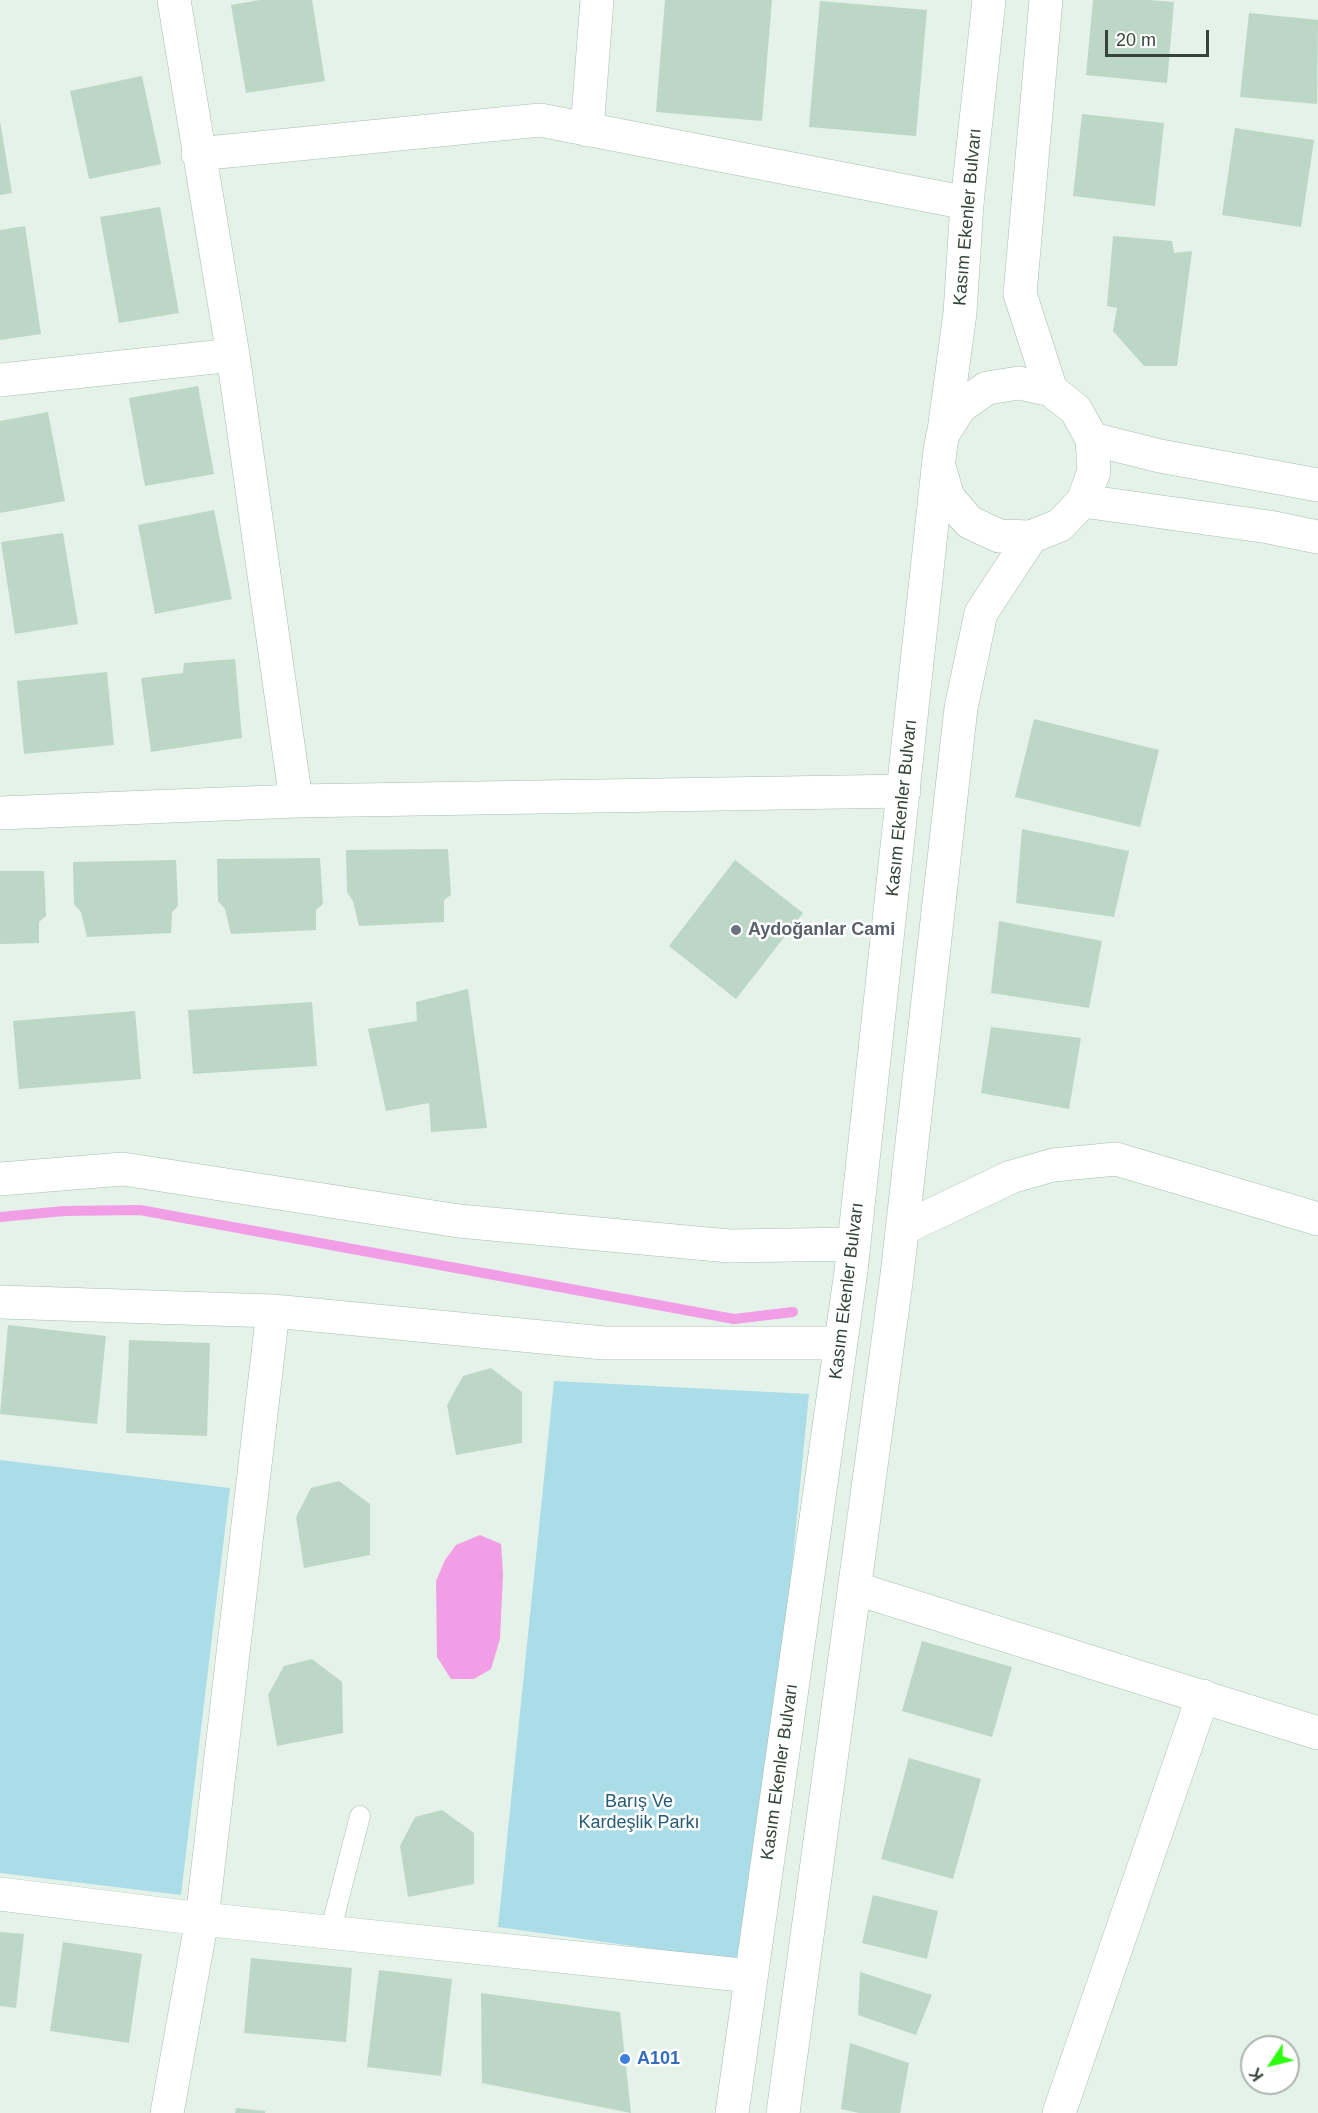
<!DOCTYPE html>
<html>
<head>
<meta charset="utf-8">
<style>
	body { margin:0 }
	#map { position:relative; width:1318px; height:2113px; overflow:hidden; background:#e4f2ea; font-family:Arial,sans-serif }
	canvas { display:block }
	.north { position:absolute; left:1240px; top:2035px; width:60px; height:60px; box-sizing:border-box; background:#fff; border:2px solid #aeb4b0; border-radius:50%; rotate:235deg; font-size:16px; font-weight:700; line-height:24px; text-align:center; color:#344439 }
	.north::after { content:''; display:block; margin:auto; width:21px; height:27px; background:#2dfe0f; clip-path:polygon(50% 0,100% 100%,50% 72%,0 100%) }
	.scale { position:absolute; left:1105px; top:30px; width:104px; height:27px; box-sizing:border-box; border:3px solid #344439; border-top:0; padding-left:8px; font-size:18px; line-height:21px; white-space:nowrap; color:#344439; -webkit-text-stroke:4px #fff; paint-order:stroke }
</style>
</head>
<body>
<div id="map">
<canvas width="1318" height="2113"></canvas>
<div class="north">K</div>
<div class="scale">20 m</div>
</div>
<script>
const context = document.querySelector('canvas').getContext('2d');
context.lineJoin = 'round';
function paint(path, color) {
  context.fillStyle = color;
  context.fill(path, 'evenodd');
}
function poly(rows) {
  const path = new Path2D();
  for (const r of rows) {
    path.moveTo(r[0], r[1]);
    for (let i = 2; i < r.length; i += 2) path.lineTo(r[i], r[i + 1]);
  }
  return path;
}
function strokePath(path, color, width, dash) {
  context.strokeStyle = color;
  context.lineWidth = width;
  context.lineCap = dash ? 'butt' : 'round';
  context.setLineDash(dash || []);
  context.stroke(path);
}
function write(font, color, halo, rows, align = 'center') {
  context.font = font + ' Arial,sans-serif';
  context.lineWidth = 5;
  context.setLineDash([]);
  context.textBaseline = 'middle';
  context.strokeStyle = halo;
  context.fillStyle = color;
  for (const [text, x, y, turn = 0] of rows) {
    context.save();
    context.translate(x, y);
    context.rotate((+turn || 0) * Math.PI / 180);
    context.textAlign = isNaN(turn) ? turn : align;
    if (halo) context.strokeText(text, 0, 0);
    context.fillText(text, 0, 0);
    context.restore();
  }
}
paint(poly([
	[554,1381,809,1394,753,1963,498,1927],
	[0,1460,230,1488,181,1895,0,1873]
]), '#abdde8');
paint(poly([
	[480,1535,501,1544,503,1574,500,1639,491,1669,474,1679,451,1679,437,1657,436,1581,445,1560,456,1545]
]), '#f19ee6');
strokePath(poly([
	[0,1217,64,1211,140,1210,734,1319,793,1312]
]), '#f19ee6', 10);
paint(poly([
	[260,0,312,0,325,81,246,93,231,5],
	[665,0,772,0,762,121,656,112],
	[1093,0,1149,0,1174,2,1167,83,1086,75],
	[820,1,927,10,916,136,809,127],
	[1249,13,1318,20,1317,104,1240,97],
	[142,76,161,164,89,179,70,91],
	[1082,114,1164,123,1155,206,1073,196],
	[0,121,12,193,0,195],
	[1235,128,1314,140,1301,227,1222,215],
	[160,207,179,313,119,323,100,217],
	[25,226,41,334,0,340,0,230],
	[1113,236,1172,241,1174,253,1192,251,1177,366,1144,366,1113,331,1117,308,1107,306],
	[198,386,214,474,145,486,129,398],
	[48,412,65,501,0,513,0,421],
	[214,510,232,599,155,614,138,525],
	[63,533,78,624,15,634,1,542],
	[235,659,242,738,151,752,141,678,183,673,184,663],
	[107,672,114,745,24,754,17,681],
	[1034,719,1159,750,1140,827,1015,797],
	[1022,829,1129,851,1114,917,1016,903],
	[448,849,451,895,444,900,444,922,359,926,353,901,347,892,346,850],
	[320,858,323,904,316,910,316,930,231,934,225,909,218,901,217,859],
	[176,860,178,906,172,912,171,933,87,937,81,912,74,904,73,862],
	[735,860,803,913,736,999,669,946],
	[0,871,44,871,46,916,39,922,39,943,0,944],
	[999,921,1102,941,1089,1008,991,993],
	[468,989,487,1128,431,1132,429,1103,386,1111,368,1029,417,1021,416,1002],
	[312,1002,317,1066,193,1074,188,1010],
	[135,1011,141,1079,19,1089,13,1021],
	[991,1027,1081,1038,1069,1109,981,1093],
	[8,1325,106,1336,97,1424,0,1414],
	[129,1340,210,1343,207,1436,126,1433],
	[491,1368,522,1392,522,1443,456,1455,447,1405,463,1376],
	[339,1481,370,1504,370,1555,304,1568,296,1517,311,1488],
	[922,1641,1012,1667,992,1737,902,1711],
	[312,1659,342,1682,343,1733,277,1746,268,1695,284,1666],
	[909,1758,981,1779,953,1879,881,1859],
	[442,1810,474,1833,474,1884,408,1897,400,1846,415,1817],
	[873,1895,938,1911,927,1959,862,1943],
	[0,1932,24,1934,16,2008,0,2006],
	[63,1942,142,1954,129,2043,50,2031],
	[251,1958,352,1968,346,2042,244,2033],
	[379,1970,452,1979,441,2076,367,2067],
	[860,1972,932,1995,916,2035,858,2015],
	[481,1993,620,2012,631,2113,482,2083],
	[850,2043,909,2063,900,2113,859,2113,841,2109],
	[236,2108,265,2111,265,2113,235,2113]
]), '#bcd7c5');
const service = poly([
	[332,1932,334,1917,360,1816]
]);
const minor = poly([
	[174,0,233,355,296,801],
	[587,130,597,0],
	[198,154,540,120,967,203],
	[0,380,233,355],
	[0,813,296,801,904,791],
	[902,1229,1011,1177,1053,1165,1116,1159,1318,1219],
	[0,1302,273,1311,604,1343,840,1343],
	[854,1588,1318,1733],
	[0,1894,202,1919,751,1976],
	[167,2113,202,1919,273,1311],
	[1059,2113,1203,1696]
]);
const tertiary = poly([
	[1046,0,1020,294,1051,390],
	[944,431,960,313,967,203,989,0],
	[1092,439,1160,456,1318,485],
	[1083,501,1269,527,1318,537],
	[0,1179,123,1169,459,1221,729,1246,854,1244],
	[732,2113,851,1271,940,450,943,434,960,407,987,388,1019,383,1051,390,1076,410,1092,439,1094,471,1083,501,1060,525,1031,537,999,536,969,522,948,497,939,466],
	[783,2113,897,1275,961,708,981,613,1031,537]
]);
strokePath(service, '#a6beaf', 21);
strokePath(minor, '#a6beaf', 34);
strokePath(tertiary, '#a6beaf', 34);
strokePath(service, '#fff', 20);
strokePath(minor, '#fff', 33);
strokePath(tertiary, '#fff', 33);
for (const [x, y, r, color] of [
	[736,930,6,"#6b7280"],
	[625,2059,6,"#3f7fe0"]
]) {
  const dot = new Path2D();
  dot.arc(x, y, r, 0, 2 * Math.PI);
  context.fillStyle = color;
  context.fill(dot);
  strokePath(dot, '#fff', 2);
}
write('18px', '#344439', '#fff', [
	["Kasım Ekenler Bulvarı",968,217,-85],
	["Kasım Ekenler Bulvarı",902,808,-84],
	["Kasım Ekenler Bulvarı",847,1291,-83],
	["Kasım Ekenler Bulvarı",780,1772,-82]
]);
write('bold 18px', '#5b616d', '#fff', [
	["Aydoğanlar Cami",748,930]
], 'left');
write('18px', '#265b77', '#fff', [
	["Barış Ve",639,1802],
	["Kardeşlik Parkı",639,1823]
]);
write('bold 18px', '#366cbe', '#fff', [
	["A101",637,2059]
], 'left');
</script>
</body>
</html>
